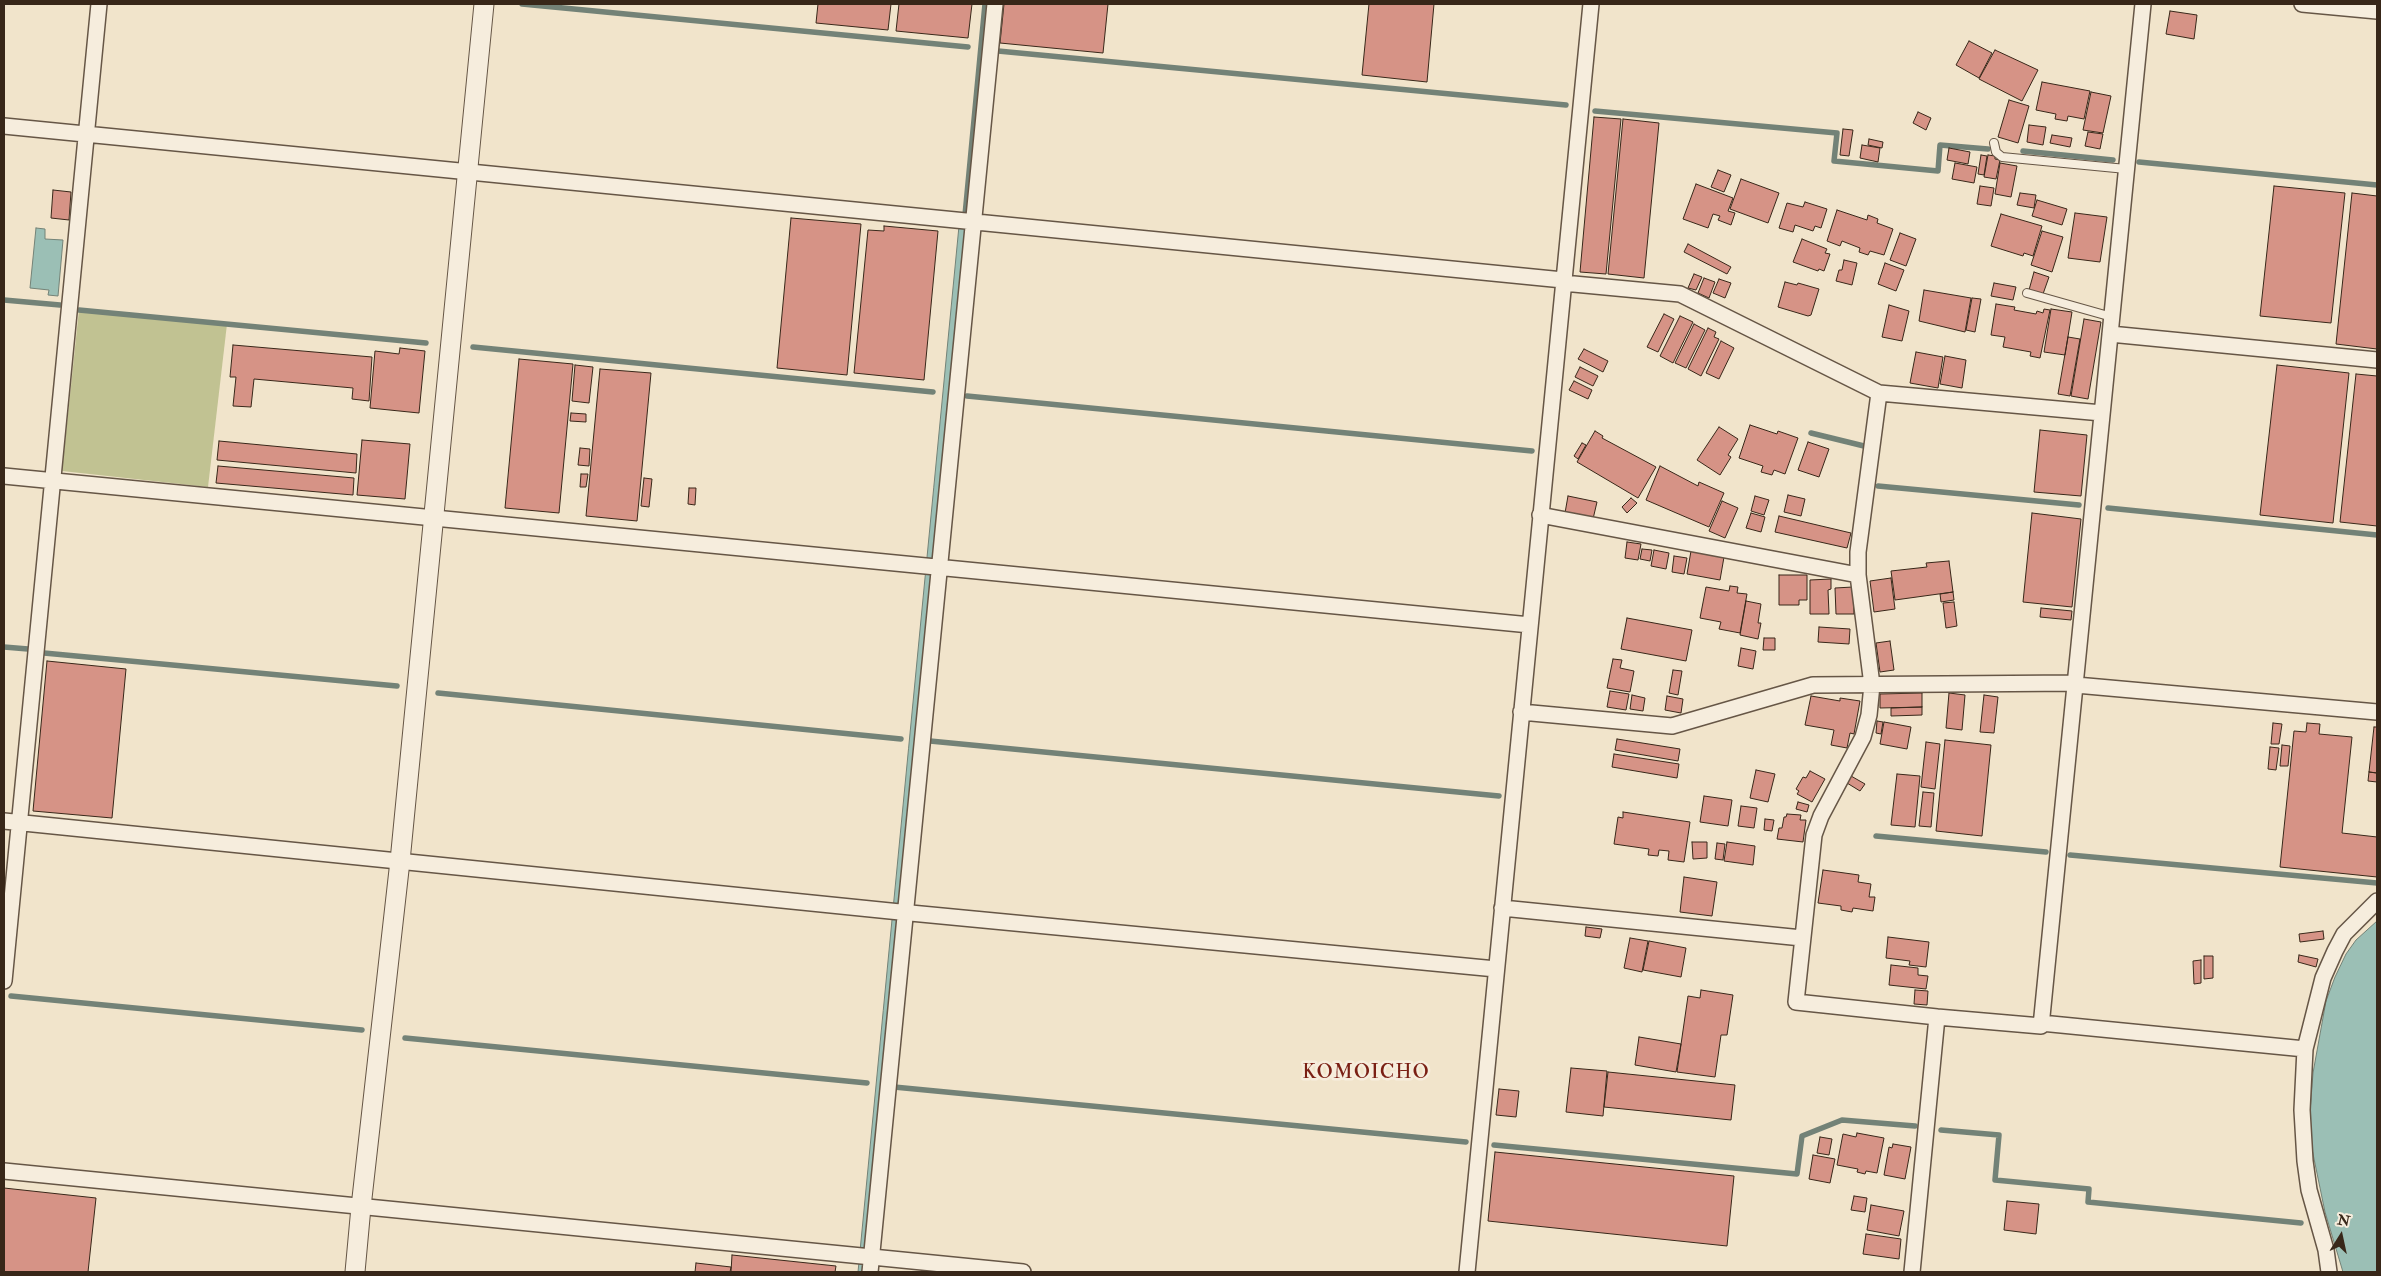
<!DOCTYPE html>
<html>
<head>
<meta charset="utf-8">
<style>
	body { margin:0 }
	#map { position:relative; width:2381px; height:1276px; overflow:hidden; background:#f1e4cb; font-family:"IM FELL Double Pica",serif }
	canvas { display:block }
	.frame { position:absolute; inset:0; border:5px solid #382719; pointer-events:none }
	.north { position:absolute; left:2316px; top:1211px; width:50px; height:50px; -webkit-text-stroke:4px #f6eddd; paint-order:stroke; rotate:10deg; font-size:14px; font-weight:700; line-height:20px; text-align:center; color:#382719 }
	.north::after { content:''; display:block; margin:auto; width:18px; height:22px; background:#382719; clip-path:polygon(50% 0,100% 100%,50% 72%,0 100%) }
</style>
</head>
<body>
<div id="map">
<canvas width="2381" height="1276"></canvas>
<div class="frame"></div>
<div class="north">N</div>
</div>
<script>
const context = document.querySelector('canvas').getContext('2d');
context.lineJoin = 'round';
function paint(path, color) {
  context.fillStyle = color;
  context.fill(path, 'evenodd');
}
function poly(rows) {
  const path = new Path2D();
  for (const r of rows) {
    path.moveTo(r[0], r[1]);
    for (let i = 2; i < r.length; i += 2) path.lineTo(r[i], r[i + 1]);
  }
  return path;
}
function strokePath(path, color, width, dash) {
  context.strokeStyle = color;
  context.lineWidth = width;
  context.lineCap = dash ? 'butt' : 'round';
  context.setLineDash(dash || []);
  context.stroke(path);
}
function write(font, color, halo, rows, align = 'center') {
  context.font = font + ' "IM FELL Double Pica",serif';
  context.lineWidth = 5;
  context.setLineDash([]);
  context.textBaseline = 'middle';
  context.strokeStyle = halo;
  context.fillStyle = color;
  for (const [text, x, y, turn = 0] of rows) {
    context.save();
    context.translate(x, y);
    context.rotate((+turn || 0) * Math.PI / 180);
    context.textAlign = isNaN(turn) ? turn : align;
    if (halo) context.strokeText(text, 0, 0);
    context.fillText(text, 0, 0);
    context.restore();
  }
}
paint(poly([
	[79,310,227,324,208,487,62,471]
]), '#c1c292');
const water = poly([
	[959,226,966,226,863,1272,858,1272,959,226],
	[36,228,45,229,45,239,63,240,58,296,48,295,49,290,30,288,36,228],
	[2377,921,2377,1272,2343,1272,2325,1212,2312,1149,2310,1112,2313,1073,2326,1001,2335,977,2346,954,2356,940,2377,921]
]);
paint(water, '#9bbfb5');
strokePath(water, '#738277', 1);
strokePath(poly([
	[522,4,968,47],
	[998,51,1566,105],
	[1595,111,1837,133,1834,161,1938,171,1940,145,1988,149],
	[2023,151,2113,160],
	[2139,162,2377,185],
	[965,215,985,4],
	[4,300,60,305],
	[79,310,426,343],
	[473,347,933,392],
	[967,396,1532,451],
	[1811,433,1864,446],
	[1878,486,2079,505],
	[2108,508,2377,535],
	[4,647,28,649],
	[44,653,397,686],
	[438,693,901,739],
	[930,741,1499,796],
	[1876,836,2046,852],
	[2070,855,2377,883],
	[11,996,362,1030],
	[405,1038,867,1083],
	[894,1087,1466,1142],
	[1941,1130,1999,1135,1995,1180,2089,1189,2088,1202,2301,1223],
	[1494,1145,1797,1174,1802,1136,1842,1120,1915,1126]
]), '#738277', 5.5);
const building = poly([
	[818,4,891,4,888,30,816,23,818,4],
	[899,4,972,4,968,38,896,31,899,4],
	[1004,4,1108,4,1103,53,1000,43,1004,4],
	[1369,4,1434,4,1427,82,1362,75,1369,4],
	[2170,11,2197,15,2194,39,2166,34,2170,11],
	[1969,41,1992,53,1979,78,1956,65,1969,41],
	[1995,50,2038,70,2022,101,1979,79,1995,50],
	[2042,82,2090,91,2084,119,2068,116,2067,121,2055,119,2056,114,2036,110,2042,82],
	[2091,92,2111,96,2103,133,2083,130,2091,92],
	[2009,100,2029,106,2018,143,1998,137,2009,100],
	[1918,112,1931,118,1926,130,1913,123,1918,112],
	[1594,117,1621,119,1606,274,1580,272,1594,117],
	[1623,119,1659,123,1644,278,1608,274,1623,119],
	[2029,125,2046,127,2043,145,2027,142,2029,125],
	[1843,129,1853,130,1849,156,1840,155,1843,129],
	[2088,132,2103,134,2100,149,2085,146,2088,132],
	[2052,135,2072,138,2070,147,2050,143,2052,135],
	[1869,139,1883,142,1882,148,1868,145,1869,139],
	[1862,145,1880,148,1878,162,1860,158,1862,145],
	[1949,148,1970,152,1968,164,1947,160,1949,148],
	[1981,155,1987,156,1984,175,1978,174,1981,155],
	[1988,155,1995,156,1995,159,2000,160,1996,179,1984,177,1988,155],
	[1955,163,1977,167,1974,183,1952,179,1955,163],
	[2000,163,2017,166,2011,197,1995,194,2000,163],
	[1718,170,1731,175,1724,192,1711,187,1718,170],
	[1741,179,1779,193,1768,223,1730,209,1741,179],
	[1696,184,1733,198,1728,211,1735,213,1731,225,1718,220,1720,216,1713,214,1708,228,1683,219,1696,184],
	[1980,186,1994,188,1991,206,1977,204,1980,186],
	[2274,186,2345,193,2331,323,2260,316,2274,186],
	[53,190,71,192,69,220,51,218,53,190],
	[2020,193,2036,195,2034,208,2017,205,2020,193],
	[2352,193,2377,196,2377,349,2336,344,2352,193],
	[2037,200,2067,209,2062,225,2032,216,2037,200],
	[1805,202,1827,209,1821,228,1815,226,1813,231,1795,225,1793,232,1779,228,1787,203,1803,207,1805,202],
	[1837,210,1867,220,1868,215,1878,219,1877,223,1893,229,1884,255,1870,251,1868,255,1859,252,1860,248,1842,241,1840,246,1827,241,1837,210],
	[2075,213,2107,217,2100,262,2068,258,2075,213],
	[2001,214,2042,226,2033,256,2024,253,2023,256,1991,246,2001,214],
	[791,218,861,224,847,375,777,368,791,218],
	[884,226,938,231,924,380,854,373,868,230,884,231,884,226],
	[2042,231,2063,237,2052,272,2031,265,2042,231],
	[1900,233,1916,239,1906,266,1890,260,1900,233],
	[1802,239,1827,249,1825,253,1830,254,1824,271,1819,269,1818,271,1793,262,1802,239],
	[1688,244,1731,267,1727,274,1684,252,1688,244],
	[1844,260,1857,263,1852,285,1836,281,1839,270,1842,270,1844,260],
	[1885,263,1904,270,1896,291,1878,284,1885,263],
	[2034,272,2049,277,2043,294,2029,290,2034,272],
	[1694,274,1702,277,1696,290,1688,288,1694,274],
	[1704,278,1715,282,1709,298,1698,293,1704,278],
	[1719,279,1731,283,1725,298,1713,293,1719,279],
	[1785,282,1797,285,1798,283,1819,289,1811,315,1808,316,1778,307,1785,282],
	[1994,283,2016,287,2013,300,1991,296,1994,283],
	[1924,290,1971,298,1965,332,1919,321,1924,290],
	[1972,298,1981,299,1975,332,1966,330,1972,298],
	[1996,304,2015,307,2014,310,2036,314,2037,311,2043,313,2044,309,2050,310,2040,358,2030,356,2031,352,2003,347,2005,337,1991,335,1996,304],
	[1889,305,1909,311,1902,341,1882,337,1889,305],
	[2051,309,2072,312,2065,355,2044,352,2051,309],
	[1664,314,1674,319,1658,352,1647,347,1664,314],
	[1680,316,1693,322,1673,363,1660,356,1680,316],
	[2084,319,2101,322,2088,399,2071,396,2084,319],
	[1694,324,1705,330,1686,368,1675,363,1694,324],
	[1708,328,1716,332,1714,337,1719,339,1701,376,1688,369,1708,328],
	[2068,337,2080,339,2070,396,2058,394,2068,337],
	[1721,341,1734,348,1719,379,1706,373,1721,341],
	[233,345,372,357,369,401,352,399,353,388,254,379,251,407,233,406,236,377,230,377,233,345],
	[400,348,425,351,419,413,370,408,375,351,399,354,400,348],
	[1584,349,1608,361,1603,372,1578,359,1584,349],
	[1916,352,1943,357,1938,388,1910,383,1916,352],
	[1945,356,1966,360,1962,388,1940,384,1945,356],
	[519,359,573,364,559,513,505,508,519,359],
	[575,365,593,367,589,403,572,401,575,365],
	[2277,365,2349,373,2333,523,2260,515,2277,365],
	[1580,367,1598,376,1593,386,1575,377,1580,367],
	[600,369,651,373,637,521,586,516,600,369],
	[2356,374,2377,376,2377,526,2340,522,2356,374],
	[1574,381,1592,390,1588,399,1569,390,1574,381],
	[571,413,586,414,586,422,570,421,571,413],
	[1750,425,1777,434,1778,431,1798,438,1785,474,1774,470,1772,475,1761,472,1763,466,1739,458,1750,425],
	[1719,427,1738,439,1728,455,1731,457,1720,475,1697,460,1719,427],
	[2040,430,2087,435,2081,496,2034,492,2040,430],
	[1595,431,1603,436,1602,438,1656,467,1638,498,1577,462,1595,431],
	[362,440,410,444,405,499,357,495,362,440],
	[219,441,357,454,356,473,217,460,219,441],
	[1808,442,1829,449,1819,477,1798,470,1808,442],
	[1582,443,1586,445,1578,459,1574,456,1582,443],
	[580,448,590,449,589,466,578,465,580,448],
	[218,466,354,478,353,495,216,483,218,466],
	[1660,466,1698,486,1699,482,1724,493,1709,527,1646,500,1660,466],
	[581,474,588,474,586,487,580,487,581,474],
	[644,478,652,479,649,507,641,506,644,478],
	[689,488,696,488,695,505,688,504,689,488],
	[1788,495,1805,499,1801,516,1784,512,1788,495],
	[1568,496,1597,502,1593,519,1565,513,1568,496],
	[1755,496,1769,500,1764,515,1751,511,1755,496],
	[1631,498,1637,503,1627,513,1622,507,1631,498],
	[1722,501,1738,508,1725,538,1709,531,1722,501],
	[1751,513,1765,517,1761,532,1746,528,1751,513],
	[2032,513,2081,519,2072,607,2023,602,2032,513],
	[1779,516,1851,533,1847,548,1775,532,1779,516],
	[1627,542,1641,544,1638,560,1625,558,1627,542],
	[1642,549,1652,550,1650,561,1640,559,1642,549],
	[1654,550,1669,553,1666,569,1651,566,1654,550],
	[1691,551,1724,557,1720,580,1687,574,1691,551],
	[1674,556,1687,558,1684,574,1672,572,1674,556],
	[1949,561,1953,592,1895,600,1891,571,1927,567,1926,563,1949,561],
	[1779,575,1807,575,1807,600,1799,600,1799,605,1779,605,1779,575],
	[1891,578,1895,609,1874,612,1870,581,1891,578],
	[1831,579,1831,589,1828,590,1829,614,1810,614,1810,580,1831,579],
	[1730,586,1738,587,1737,593,1747,594,1740,633,1719,629,1721,622,1700,618,1706,587,1729,591,1730,586],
	[1853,587,1854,614,1836,614,1835,588,1853,587],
	[1953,592,1954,600,1941,602,1940,594,1953,592],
	[1746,601,1761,604,1758,623,1761,623,1758,639,1740,635,1746,601],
	[1954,602,1957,626,1946,628,1943,603,1954,602],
	[2041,608,2072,611,2071,620,2040,617,2041,608],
	[1627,618,1692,630,1686,661,1621,649,1627,618],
	[1819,627,1850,629,1849,644,1818,642,1819,627],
	[1764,638,1775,638,1775,650,1763,650,1764,638],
	[1890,641,1894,670,1880,672,1876,643,1890,641],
	[1741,648,1756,651,1753,669,1738,666,1741,648],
	[1613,659,1622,660,1620,668,1634,671,1630,692,1607,688,1613,659],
	[47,661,126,669,112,818,33,811,47,661],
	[1673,670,1682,671,1678,695,1669,693,1673,670],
	[1610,691,1629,694,1626,710,1607,707,1610,691],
	[1922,693,1922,707,1880,708,1880,694,1922,693],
	[1949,693,1965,695,1962,730,1946,728,1949,693],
	[1632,695,1645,698,1643,711,1630,709,1632,695],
	[1984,695,1998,697,1994,733,1980,732,1984,695],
	[1667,696,1683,699,1681,713,1665,710,1667,696],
	[1811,696,1840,701,1840,698,1860,701,1854,734,1850,733,1847,748,1831,745,1834,730,1805,725,1811,696],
	[1922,707,1922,715,1891,716,1891,708,1922,707],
	[1877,721,1883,722,1881,734,1876,733,1877,721],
	[1884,722,1911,727,1907,749,1880,744,1884,722],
	[2273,723,2282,724,2279,744,2271,744,2273,723],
	[2307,723,2320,724,2319,734,2352,737,2342,833,2377,837,2377,877,2280,867,2294,731,2306,732,2307,723],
	[2374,727,2377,727,2377,773,2369,772,2374,727],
	[1617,739,1680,749,1678,761,1615,750,1617,739],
	[1945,740,1991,745,1982,836,1936,831,1945,740],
	[1926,742,1940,744,1935,789,1921,787,1926,742],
	[2282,745,2290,746,2288,766,2280,766,2282,745],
	[2270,747,2279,748,2276,770,2268,769,2270,747],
	[1614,754,1679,764,1677,778,1612,767,1614,754],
	[1756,770,1775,774,1768,802,1750,798,1756,770],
	[1810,771,1825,779,1812,802,1797,794,1799,791,1796,789,1803,777,1806,778,1810,771],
	[2369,772,2377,773,2377,782,2368,781,2369,772],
	[1897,774,1920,776,1915,827,1891,825,1897,774],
	[1851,776,1865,784,1860,791,1847,783,1851,776],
	[1923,792,1934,793,1931,827,1919,826,1923,792],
	[1704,796,1732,800,1728,826,1700,822,1704,796],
	[1798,802,1809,805,1807,812,1796,809,1798,802],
	[1741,806,1757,808,1754,828,1738,826,1741,806],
	[1623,812,1690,822,1684,862,1668,860,1669,851,1659,850,1658,856,1648,855,1649,849,1614,844,1618,817,1623,818,1623,812],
	[1787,814,1801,815,1800,820,1806,820,1803,842,1777,839,1779,828,1782,828,1784,817,1786,817,1787,814],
	[1765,819,1774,820,1772,831,1764,830,1765,819],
	[1692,842,1707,842,1707,858,1693,859,1692,842],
	[1727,842,1755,846,1753,865,1724,861,1727,842],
	[1717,843,1725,844,1723,860,1715,859,1717,843],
	[1823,870,1859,875,1858,882,1871,884,1869,897,1875,897,1873,911,1853,908,1852,912,1841,910,1841,906,1818,903,1823,870],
	[1684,877,1717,882,1712,916,1680,912,1684,877],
	[1586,927,1602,929,1600,938,1585,936,1586,927],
	[2323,931,2324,939,2300,942,2299,934,2323,931],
	[1888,937,1929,942,1926,967,1909,965,1910,961,1886,958,1888,937],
	[1630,938,1648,941,1642,972,1624,968,1630,938],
	[1649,941,1686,948,1681,977,1643,970,1649,941],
	[2299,955,2318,959,2316,967,2298,962,2299,955],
	[2204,956,2213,956,2213,978,2204,979,2204,956],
	[2201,960,2201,983,2194,984,2193,961,2201,960],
	[1891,965,1918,968,1918,975,1928,976,1926,989,1889,985,1891,965],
	[1701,990,1733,995,1727,1035,1721,1035,1715,1077,1677,1072,1688,996,1700,998,1701,990],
	[1915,990,1928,991,1927,1005,1914,1004,1915,990],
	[1639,1037,1681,1044,1676,1072,1635,1065,1639,1037],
	[1571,1068,1607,1071,1603,1116,1566,1112,1571,1068],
	[1608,1072,1735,1085,1731,1120,1604,1107,1608,1072],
	[1499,1089,1519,1091,1516,1117,1496,1115,1499,1089],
	[1857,1133,1884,1138,1877,1173,1866,1171,1865,1174,1857,1172,1858,1169,1837,1165,1843,1134,1856,1137,1857,1133],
	[1820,1137,1832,1139,1829,1155,1817,1153,1820,1137],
	[1893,1144,1911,1147,1905,1179,1884,1175,1889,1147,1892,1148,1893,1144],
	[1495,1152,1734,1176,1727,1246,1488,1221,1495,1152],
	[1813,1155,1835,1159,1830,1183,1809,1179,1813,1155],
	[4,1188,96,1198,88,1272,4,1272,4,1188],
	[1854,1196,1867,1198,1865,1212,1851,1210,1854,1196],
	[2007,1201,2039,1204,2036,1234,2004,1230,2007,1201],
	[1871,1205,1904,1211,1899,1236,1867,1230,1871,1205],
	[1866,1234,1901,1239,1899,1259,1863,1254,1866,1234],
	[732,1255,836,1266,835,1272,731,1272,732,1255],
	[696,1263,731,1267,730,1272,695,1272,696,1263]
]);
paint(building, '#d69386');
strokePath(building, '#382719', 1);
const service = poly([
	[1994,143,1996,152,2002,157,2126,169],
	[2027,293,2112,317]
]);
const minor = poly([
	[2302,4,2377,11],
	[4,126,1563,280],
	[1563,283,1680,294,1879,393,2102,413],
	[2110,334,2377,360],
	[1879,393,1858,552,1858,575,1872,685,1869,715,1863,737,1821,816,1814,835,1796,1002,1937,1017],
	[4,476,1530,625],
	[1540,515,1858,575],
	[2076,685,2377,712],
	[1521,712,1672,726,1813,685,2077,683],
	[4,821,900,912,1496,969],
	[1502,908,1802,938],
	[4,981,99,4],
	[2041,1023,2305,1049],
	[4,1171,1023,1272],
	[870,1272,995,4],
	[1467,1272,1591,4],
	[1912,1272,1937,1017,2041,1026,2143,4],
	[2329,1272,2326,1250,2309,1190,2305,1161,2302,1110,2305,1049,2323,978,2335,951,2344,934,2377,901]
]);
const tertiary = poly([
	[355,1272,361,1207,400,861,484,4]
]);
strokePath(service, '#665646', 10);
strokePath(minor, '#665646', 18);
strokePath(tertiary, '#665646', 21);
strokePath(service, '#f6eddd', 8);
strokePath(minor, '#f6eddd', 15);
strokePath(tertiary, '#f6eddd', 19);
context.letterSpacing = '1px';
write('20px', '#7a1f14', '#f6eddd', [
	["KOMOICHO",1366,1074]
]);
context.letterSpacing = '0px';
</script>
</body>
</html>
